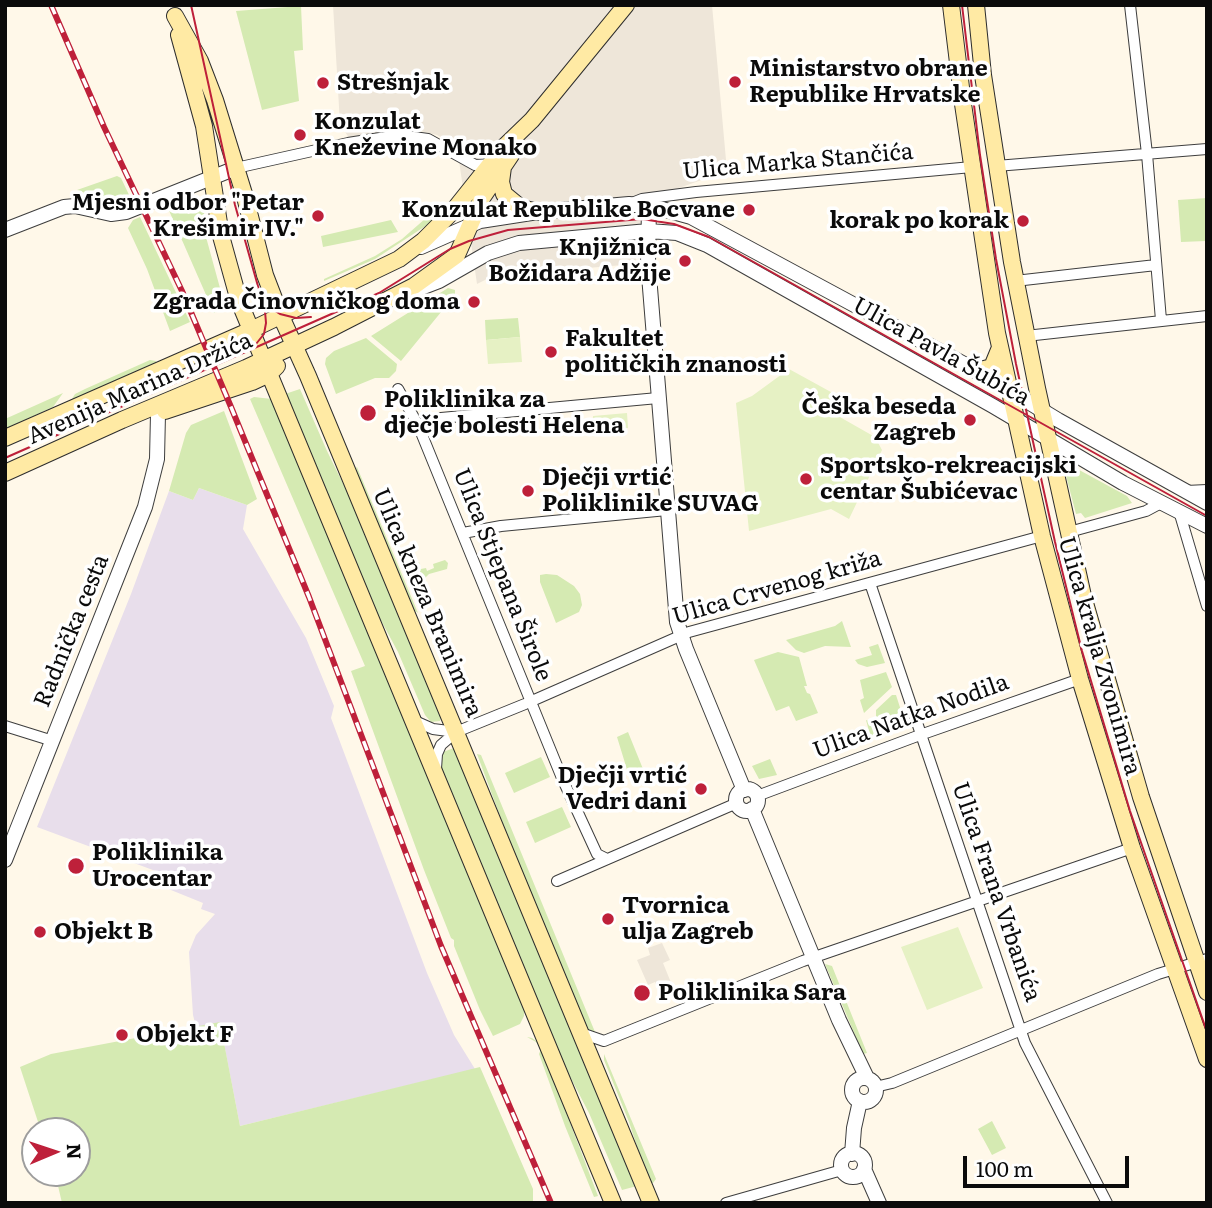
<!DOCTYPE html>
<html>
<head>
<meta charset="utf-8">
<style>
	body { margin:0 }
	#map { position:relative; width:1212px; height:1208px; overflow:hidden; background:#fff8e9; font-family:Literata,serif }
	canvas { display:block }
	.frame { position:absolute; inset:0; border:7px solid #0b0b0b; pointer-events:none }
	.north { position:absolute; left:21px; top:1117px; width:70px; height:70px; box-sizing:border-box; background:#fff; border:2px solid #9d9d9d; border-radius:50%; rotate:88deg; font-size:19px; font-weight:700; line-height:28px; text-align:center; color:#0b0b0b }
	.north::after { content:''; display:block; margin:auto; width:24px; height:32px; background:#be203a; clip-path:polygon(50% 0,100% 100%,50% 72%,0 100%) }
	.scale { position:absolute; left:963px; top:1156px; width:166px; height:32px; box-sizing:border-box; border:4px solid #0b0b0b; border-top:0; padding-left:9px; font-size:21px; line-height:24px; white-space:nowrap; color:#0b0b0b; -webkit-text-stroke:5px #fff; paint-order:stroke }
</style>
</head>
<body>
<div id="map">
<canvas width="1212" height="1208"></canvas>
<div class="frame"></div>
<div class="north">N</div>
<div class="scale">100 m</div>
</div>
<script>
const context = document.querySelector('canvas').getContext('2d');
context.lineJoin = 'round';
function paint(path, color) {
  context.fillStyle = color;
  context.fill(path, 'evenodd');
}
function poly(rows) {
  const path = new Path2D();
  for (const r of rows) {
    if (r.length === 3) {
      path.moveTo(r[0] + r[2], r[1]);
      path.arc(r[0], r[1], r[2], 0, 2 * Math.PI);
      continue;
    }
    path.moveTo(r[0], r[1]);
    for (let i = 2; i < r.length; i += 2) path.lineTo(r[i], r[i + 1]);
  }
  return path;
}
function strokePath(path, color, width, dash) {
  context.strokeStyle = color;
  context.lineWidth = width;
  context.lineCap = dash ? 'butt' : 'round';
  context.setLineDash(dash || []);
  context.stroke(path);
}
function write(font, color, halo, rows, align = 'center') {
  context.font = font + ' Literata,serif';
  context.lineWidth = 7;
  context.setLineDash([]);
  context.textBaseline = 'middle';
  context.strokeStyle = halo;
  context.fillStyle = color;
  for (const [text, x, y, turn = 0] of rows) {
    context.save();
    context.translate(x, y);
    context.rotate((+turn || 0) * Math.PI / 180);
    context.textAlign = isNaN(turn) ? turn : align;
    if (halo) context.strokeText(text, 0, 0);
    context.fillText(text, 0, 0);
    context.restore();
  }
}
paint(poly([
	[199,488,247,505,243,529,306,638,334,706,331,718,427,973,454,1035,475,1069,240,1126,220,1023,196,1027,193,1015,189,952,196,935,215,914,201,909,203,903,166,888,169,876,37,827,131,594,169,491,193,500]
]), '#e8deeb');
paint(poly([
	[301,6,303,50,294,51,299,101,262,110,236,11],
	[117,176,121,178,131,199,112,203,77,190],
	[1207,198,1207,251,1206,241,1181,242,1178,200],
	[183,199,188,214,199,211,196,202,199,200,204,210,206,237,223,299,222,307,214,313,167,206],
	[439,213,441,215,424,227,375,259,324,281,324,279,375,256,402,239,426,218],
	[140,217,190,322,170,331,147,269,128,228,133,220],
	[391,220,398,232,323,247,321,236],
	[448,288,455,290,455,295,401,361,371,336],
	[518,318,520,337,486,340,485,320],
	[366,338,397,364,396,371,389,378,375,378,336,394,325,364,326,358,334,351],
	[150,360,156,361,156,363,70,402,75,394,85,389],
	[300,389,327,451,357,512,441,717,440,721,431,722,425,715,398,652,370,600,285,394],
	[63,393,53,407,5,429,5,419],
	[254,397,272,399,524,1005,524,1016,520,1024,493,1036,480,1010,454,946,454,940,451,938,424,870,351,671,365,666,250,399],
	[224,411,257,499,247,505,199,488,193,500,169,491,186,433,191,425],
	[1070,465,1127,496,1132,503,1085,518,1081,513,1076,514,1064,468],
	[357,467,418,613,411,608,364,495,356,468],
	[445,560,448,563,447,569,429,574,425,578,428,585,420,588,416,580,418,579,413,574,410,565,419,562,421,569,426,568,427,571,434,568,433,564],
	[546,574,557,575,574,586,580,594,582,605,579,612,556,623,540,582,540,575],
	[842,621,851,647,825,646,804,653,796,650,786,640,835,626],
	[878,644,885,663,867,667,858,664,855,660,872,655,869,647],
	[778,652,799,657,807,686,804,686,807,693,810,694,818,713,796,721,789,706,776,711,754,660],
	[886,672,892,687,864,713,860,700,864,698,860,680],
	[892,695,896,695,906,726,885,734,876,717,876,710],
	[866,720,874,723,877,737,850,747,848,740,864,731,869,731],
	[628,732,643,769,629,776,617,737],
	[454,748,637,1186,622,1190,589,1113,564,1065,441,770,441,755,443,752],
	[477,754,481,755,595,1032,590,1031,584,1023,520,870],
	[541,757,550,777,514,793,505,773],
	[770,759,777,775,759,779,752,766],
	[562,807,571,827,535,843,526,822],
	[825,964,832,966,867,1053,863,1054],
	[220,1022,240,1126,480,1067,533,1189,533,1203,62,1203,55,1173,77,1173,77,1131,41,1131,20,1067,51,1054],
	[527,1037,532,1038,540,1044,598,1196,594,1197,565,1126,539,1054,541,1049,536,1042],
	[604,1054,656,1179,653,1183,649,1183,629,1122,604,1060],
	[992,1121,1006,1148,992,1155,978,1129]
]), '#d5eab2');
paint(poly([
	[520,337,522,362,488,364,486,340],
	[789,369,840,397,831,412,875,437,882,450,849,519,831,509,749,531,736,403,752,396],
	[627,413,628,428,594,431,593,416],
	[958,927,983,988,927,1010,901,947]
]), '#e6f1c4');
paint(poly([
	[333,5,712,5,727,171,645,200,635,264,516,274,489,278,477,284,457,147,437,135,412,129,390,130,349,138,340,124],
	[662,943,670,960,663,963,674,990,661,996,655,982,648,985,637,960,650,955,648,948]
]), '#eee6d9');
const minor = poly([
	[1130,5,1147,154,1161,320],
	[996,166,1207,149],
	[236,168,348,143,399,135,428,139,475,165,491,164],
	[632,203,642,199,696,192,972,167],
	[1015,281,1156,265],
	[1027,338,1035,335,1207,316],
	[398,389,418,425,562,778,597,854,607,859],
	[418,425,441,418,658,398],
	[1186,491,1207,490],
	[1179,511,1207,606],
	[1069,532,1146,511,1161,503],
	[463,533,501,526,667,510],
	[870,583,1025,1043,1107,1203],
	[415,721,433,729,456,732,441,745,437,754,436,769],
	[5,726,53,741],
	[456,732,525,704,689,632,1042,536],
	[757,796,920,735,1080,679],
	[557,881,737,803],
	[581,1033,604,1041,803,961,1132,848],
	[875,1087,892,1083,1158,974,1207,959],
	[726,1203,842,1170]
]);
const tertiary = poly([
	[649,207,648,263,677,622,686,649,744,790],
	[5,230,64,207,75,206,111,214,126,212,236,168],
	[421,247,480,221,538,212,629,204,662,209,691,217,977,371,1058,420,1207,503],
	[413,291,439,281,488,253,519,243,648,231,677,233,707,245,993,406,1123,483,1207,526],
	[747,800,11],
	[752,809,839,1020,867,1078],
	[5,860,145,507,157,459,158,414],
	[864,1090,12],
	[853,1165,12],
	[852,1154,854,1128,860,1101],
	[864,1169,879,1203]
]);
const secondary = poly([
	[951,5,963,104,997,333,1042,536,1080,679,1132,848,1207,1059],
	[976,5,983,75,1012,262,1037,388,1083,596,1141,797,1207,992],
	[175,16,200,61,215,100,245,197,265,275,280,314,308,376,651,1203],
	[179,35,204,126,221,236,239,301,613,1203],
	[503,167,501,182,504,194,521,208,538,212],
	[977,371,992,367,999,350],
	[165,411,252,382,269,374,277,366],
	[5,438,251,330,399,259,423,241,453,211,504,147,532,120,626,5],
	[5,473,122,420,246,368,334,327,414,286,457,255,482,198,511,155]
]);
strokePath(minor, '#3e3e3e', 12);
strokePath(tertiary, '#3e3e3e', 16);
strokePath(secondary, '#2d2d2d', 18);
strokePath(minor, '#fff', 10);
strokePath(tertiary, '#fff', 14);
strokePath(secondary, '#ffeaa4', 16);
strokePath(poly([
	[191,5,235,205,265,311,266,323,264,334,252,349],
	[962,5,980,155,996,259,1016,364,1055,542,1082,651,1130,811,1207,1032],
	[263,298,272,309,280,314,296,318,311,317],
	[5,458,379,293,450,249,469,241,508,230,642,219,674,224,709,237,1207,516]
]), '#be203a', 2);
const rail = poly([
	[51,5,104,127,182,291,231,407,309,597,441,946,551,1203]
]);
strokePath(rail, '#be203a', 6);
strokePath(rail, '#fff', 3.5, [10]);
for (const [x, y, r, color] of [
	[735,82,7,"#be203a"],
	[323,83,7,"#be203a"],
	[300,135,7,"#be203a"],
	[749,210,7,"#be203a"],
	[318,216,7,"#be203a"],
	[1023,221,7,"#be203a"],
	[685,261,7,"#be203a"],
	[474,302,7,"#be203a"],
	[551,352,7,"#be203a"],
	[368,413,9,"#be203a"],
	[970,420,7,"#be203a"],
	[806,479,7,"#be203a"],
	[528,491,7,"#be203a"],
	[701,789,7,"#be203a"],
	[76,866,9,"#be203a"],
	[608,919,7,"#be203a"],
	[40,932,7,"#be203a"],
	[642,993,9,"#be203a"],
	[122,1035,7,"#be203a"]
]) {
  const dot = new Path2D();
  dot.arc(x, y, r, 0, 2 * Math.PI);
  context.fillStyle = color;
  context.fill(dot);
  strokePath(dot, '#fff', 2.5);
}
write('bold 23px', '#0b0b0b', '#fff', [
	["Ministarstvo obrane",749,69],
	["Republike Hrvatske",749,95],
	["Strešnjak",337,83],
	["Konzulat",314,122],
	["Kneževine Monako",314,148],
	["Mjesni odbor \"Petar",304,203,"right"],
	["Krešimir IV.\"",304,229,"right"],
	["Konzulat Republike Bocvane",735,210,"right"],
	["korak po korak",1009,221,"right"],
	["Knjižnica",671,248,"right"],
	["Božidara Adžije",671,274,"right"],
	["Zgrada Činovničkog doma",460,302,"right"],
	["Fakultet",565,339],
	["političkih znanosti",565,365],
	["Poliklinika za",384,400],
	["dječje bolesti Helena",384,426],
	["Češka beseda",956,407,"right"],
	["Zagreb",956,433,"right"],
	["Sportsko-rekreacijski",820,466],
	["centar Šubićevac",820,492],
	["Dječji vrtić",542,478],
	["Poliklinike SUVAG",542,504],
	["Dječji vrtić",687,776,"right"],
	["Vedri dani",687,802,"right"],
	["Poliklinika",92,853],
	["Urocentar",92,879],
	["Tvornica",622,906],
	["ulja Zagreb",622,932],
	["Objekt B",54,932],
	["Poliklinika Sara",658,993],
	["Objekt F",136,1035]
], 'left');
write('23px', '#0b0b0b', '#fff', [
	["Ulica Marka Stančića",798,162,-5],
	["Ulica Pavla Šubića",941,352,29],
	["Avenija Marina Držića",140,389,-24],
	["Ulica Stjepana Širole",502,575,68],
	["Ulica Crvenog križa",777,588,-16],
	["Ulica kneza Branimira",427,603,67],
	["Radnička cesta",72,631,-68],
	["Ulica kralja Zvonimira",1099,656,74],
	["Ulica Natka Nodila",911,717,-20],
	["Ulica Frana Vrbanića",996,892,71]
]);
</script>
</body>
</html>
